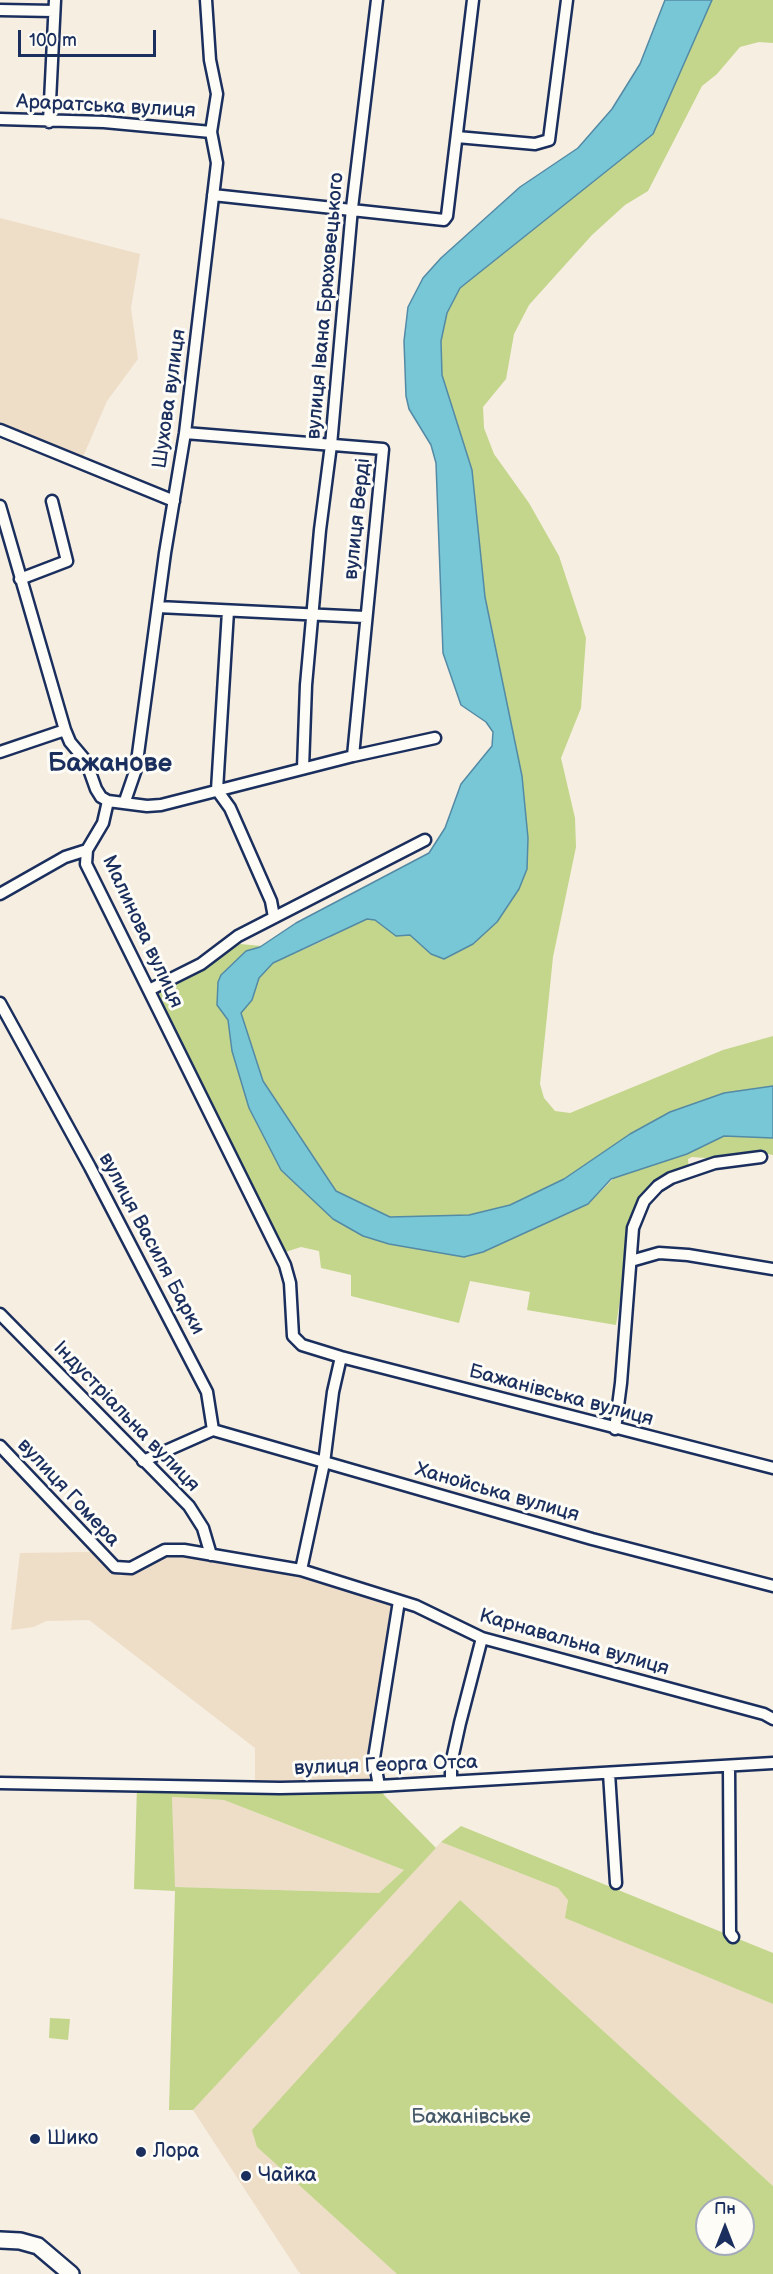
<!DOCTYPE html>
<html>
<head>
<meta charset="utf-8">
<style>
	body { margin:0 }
	#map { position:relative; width:773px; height:2274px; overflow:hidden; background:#f6eee1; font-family:"Balsamiq Sans",sans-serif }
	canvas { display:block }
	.north { position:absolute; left:695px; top:2196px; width:60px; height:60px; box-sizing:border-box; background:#fdfcf7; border:2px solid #a3aaba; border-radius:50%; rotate:0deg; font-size:16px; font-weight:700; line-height:24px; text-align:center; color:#1b2f5e }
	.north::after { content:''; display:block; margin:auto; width:21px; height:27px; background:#1b2f5e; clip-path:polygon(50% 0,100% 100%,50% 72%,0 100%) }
	.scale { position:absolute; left:18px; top:30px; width:138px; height:27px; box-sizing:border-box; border:3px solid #1b2f5e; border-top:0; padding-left:8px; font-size:18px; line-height:21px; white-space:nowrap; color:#1b2f5e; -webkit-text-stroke:4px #fdfcf7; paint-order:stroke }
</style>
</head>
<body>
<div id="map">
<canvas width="773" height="2274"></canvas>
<div class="north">Пн</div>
<div class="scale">100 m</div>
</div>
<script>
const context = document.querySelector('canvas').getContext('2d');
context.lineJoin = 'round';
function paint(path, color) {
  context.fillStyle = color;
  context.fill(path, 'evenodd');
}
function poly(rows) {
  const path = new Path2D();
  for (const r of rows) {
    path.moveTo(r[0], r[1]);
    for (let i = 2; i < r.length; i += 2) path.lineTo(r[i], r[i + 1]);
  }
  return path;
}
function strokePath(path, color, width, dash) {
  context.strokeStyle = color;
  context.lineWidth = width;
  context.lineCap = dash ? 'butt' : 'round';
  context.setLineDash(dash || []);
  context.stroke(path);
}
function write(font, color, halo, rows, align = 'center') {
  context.font = font + ' "Balsamiq Sans",sans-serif';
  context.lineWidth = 6;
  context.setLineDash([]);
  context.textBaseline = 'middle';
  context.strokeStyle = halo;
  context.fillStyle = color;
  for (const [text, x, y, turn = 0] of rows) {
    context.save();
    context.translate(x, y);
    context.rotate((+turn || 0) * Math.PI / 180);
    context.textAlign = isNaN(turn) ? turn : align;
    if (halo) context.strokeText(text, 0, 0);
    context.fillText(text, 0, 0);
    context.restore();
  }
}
paint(poly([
	[0,218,140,254,131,308,138,359,107,401,82,459,0,425],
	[92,1552,101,1564,121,1576,159,1558,181,1554,300,1576,395,1601,369,1781,255,1782,255,1748,89,1620,46,1621,34,1627,11,1630,20,1553],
	[172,1797,224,1800,404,1870,379,1893,174,1887],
	[441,1842,558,1888,568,1899,566,1918,773,2004,773,2186,460,1900,257,2147,397,2274,301,2274,298,2271,193,2110]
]), '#eeddc7');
paint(poly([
	[712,0,773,0,773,43,759,42,740,47,717,74,702,86,648,191,625,205,592,235,529,305,514,334,506,379,483,407,484,428,494,454,529,503,559,556,586,638,581,708,561,758,575,818,576,847,553,957,540,1084,544,1098,555,1111,570,1113,723,1050,773,1036,773,1155,752,1151,706,1158,692,1157,688,1159,689,1169,648,1189,634,1212,616,1325,527,1310,530,1292,470,1281,459,1323,351,1296,351,1275,321,1268,319,1251,301,1247,279,1254,158,993,240,944,262,946,246,951,221,975,217,1005,228,1020,232,1051,249,1108,264,1135,311,1156,263,1081,243,1023,241,1013,244,1006,252,1000,259,978,273,963,329,938,338,930,403,905,514,741,485,597,472,470,442,375,441,341,447,313,460,288,653,134],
	[601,1154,614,1178,588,1204,562,1214,564,1179],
	[137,1786,379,1786,384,1795,436,1848,193,2110,169,2110,175,1891,134,1889],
	[172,1797,224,1800,404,1870,379,1893,175,1887],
	[461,1826,773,1953,773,2004,565,1918,568,1900,558,1888,441,1842],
	[460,1900,773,2186,773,2274,397,2274,257,2147,252,2130],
	[707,2208,743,2208,743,2244,707,2244],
	[50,2018,70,2019,68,2040,49,2038]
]), '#c3d68b');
const water = poly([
	[665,0,712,0,653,134,460,288,447,313,441,341,442,375,472,470,485,597,522,776,528,838,527,869,519,889,497,922,473,944,444,959,431,954,410,935,396,936,375,920,367,919,273,963,259,978,252,1000,241,1013,263,1081,336,1191,390,1217,469,1215,510,1205,564,1179,630,1134,670,1112,724,1093,773,1086,773,1138,724,1136,687,1154,611,1179,588,1204,483,1252,464,1257,389,1244,363,1236,333,1219,281,1170,249,1108,232,1051,228,1020,217,1005,218,982,221,975,246,951,260,947,296,923,429,853,445,828,461,784,492,746,493,732,486,722,461,705,443,653,436,463,431,445,409,409,406,396,404,341,408,307,423,278,441,258,520,187,578,148,612,109,640,64,665,0]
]);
paint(water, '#78c7d6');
strokePath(water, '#538aa6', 1.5);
const minor = poly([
	[0,10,54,11],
	[0,119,104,122,211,132],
	[49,122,55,0],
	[457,137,535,144,549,140,567,0],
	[213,195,444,220,447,216,473,0],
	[0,430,174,501],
	[185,433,383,449,353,756],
	[0,506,65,730],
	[20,579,67,561,52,501],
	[158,607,365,617],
	[228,611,217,790,230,808,271,901,274,917],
	[435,738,353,756,161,805,147,806,108,801,103,823,87,850,86,864,92,876,285,1265,290,1283,293,1336,302,1345,341,1357,773,1468],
	[0,752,65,730,70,742,86,761,96,789,101,797,108,801],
	[303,768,306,685,320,530,331,445,352,208,377,0],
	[125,801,136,769,165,553,185,433,217,163,211,132,217,94,210,60,206,0],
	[0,894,65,857,87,850],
	[149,990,201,964,238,936,425,840],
	[0,1003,90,1167,207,1392,213,1430,143,1461],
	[631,1261,659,1253,688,1255,773,1269],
	[0,1314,189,1506,203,1528,211,1555],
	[615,1429,621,1383,633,1228,644,1201,658,1186,671,1178,715,1163,761,1157],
	[213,1430,592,1539,773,1586],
	[0,1446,115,1567,131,1568,165,1550,184,1550,301,1570,416,1606,482,1638,764,1714,773,1719],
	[301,1570,324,1463,333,1392,341,1357],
	[729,1766,730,1933,733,1937],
	[609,1773,616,1883],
	[451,1782,451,1764,460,1723,482,1638],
	[0,1783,280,1788,379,1786,773,1763],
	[379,1786,374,1758,399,1601]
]);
const secondary = poly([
	[0,2240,20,2241,38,2246,71,2274]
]);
strokePath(minor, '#1b2f5e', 15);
strokePath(secondary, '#1b2f5e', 20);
strokePath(minor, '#fdfcf7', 10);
strokePath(secondary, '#fdfcf7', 15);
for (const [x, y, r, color] of [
	[35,2139,6,"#1b2f5e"],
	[141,2152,6,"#1b2f5e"],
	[246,2176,6,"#1b2f5e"]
]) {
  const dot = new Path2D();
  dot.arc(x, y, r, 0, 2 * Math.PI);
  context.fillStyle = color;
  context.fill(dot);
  strokePath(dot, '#fdfcf7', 2);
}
write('20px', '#1b2f5e', '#fdfcf7', [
	["Араратська вулиця",106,107,3],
	["вулиця Івана Брюховецького",326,306,-85],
	["Шухова вулиця",170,399,-82],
	["вулиця Верді",358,519,-84],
	["Малинова вулиця",142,932,65],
	["вулиця Василя Барки",151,1244,62],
	["Бажанівська вулиця",561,1396,15],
	["Індустріальна вулиця",126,1417,46],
	["вулиця Гомера",68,1493,47],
	["Ханойська вулиця",497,1493,16],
	["Карнавальна вулиця",574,1643,16],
	["вулиця Георга Отса",386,1766,-2]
]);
write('20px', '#455969', '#fdfcf7', [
	["Бажанівське",471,2118]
]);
write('20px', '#1b2f5e', '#fdfcf7', [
	["Шико",47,2139],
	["Лора",153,2152],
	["Чайка",258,2176]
], 'left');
write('bold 26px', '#1b2f5e', '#fdfcf7', [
	["Бажанове",110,764]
]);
</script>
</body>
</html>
